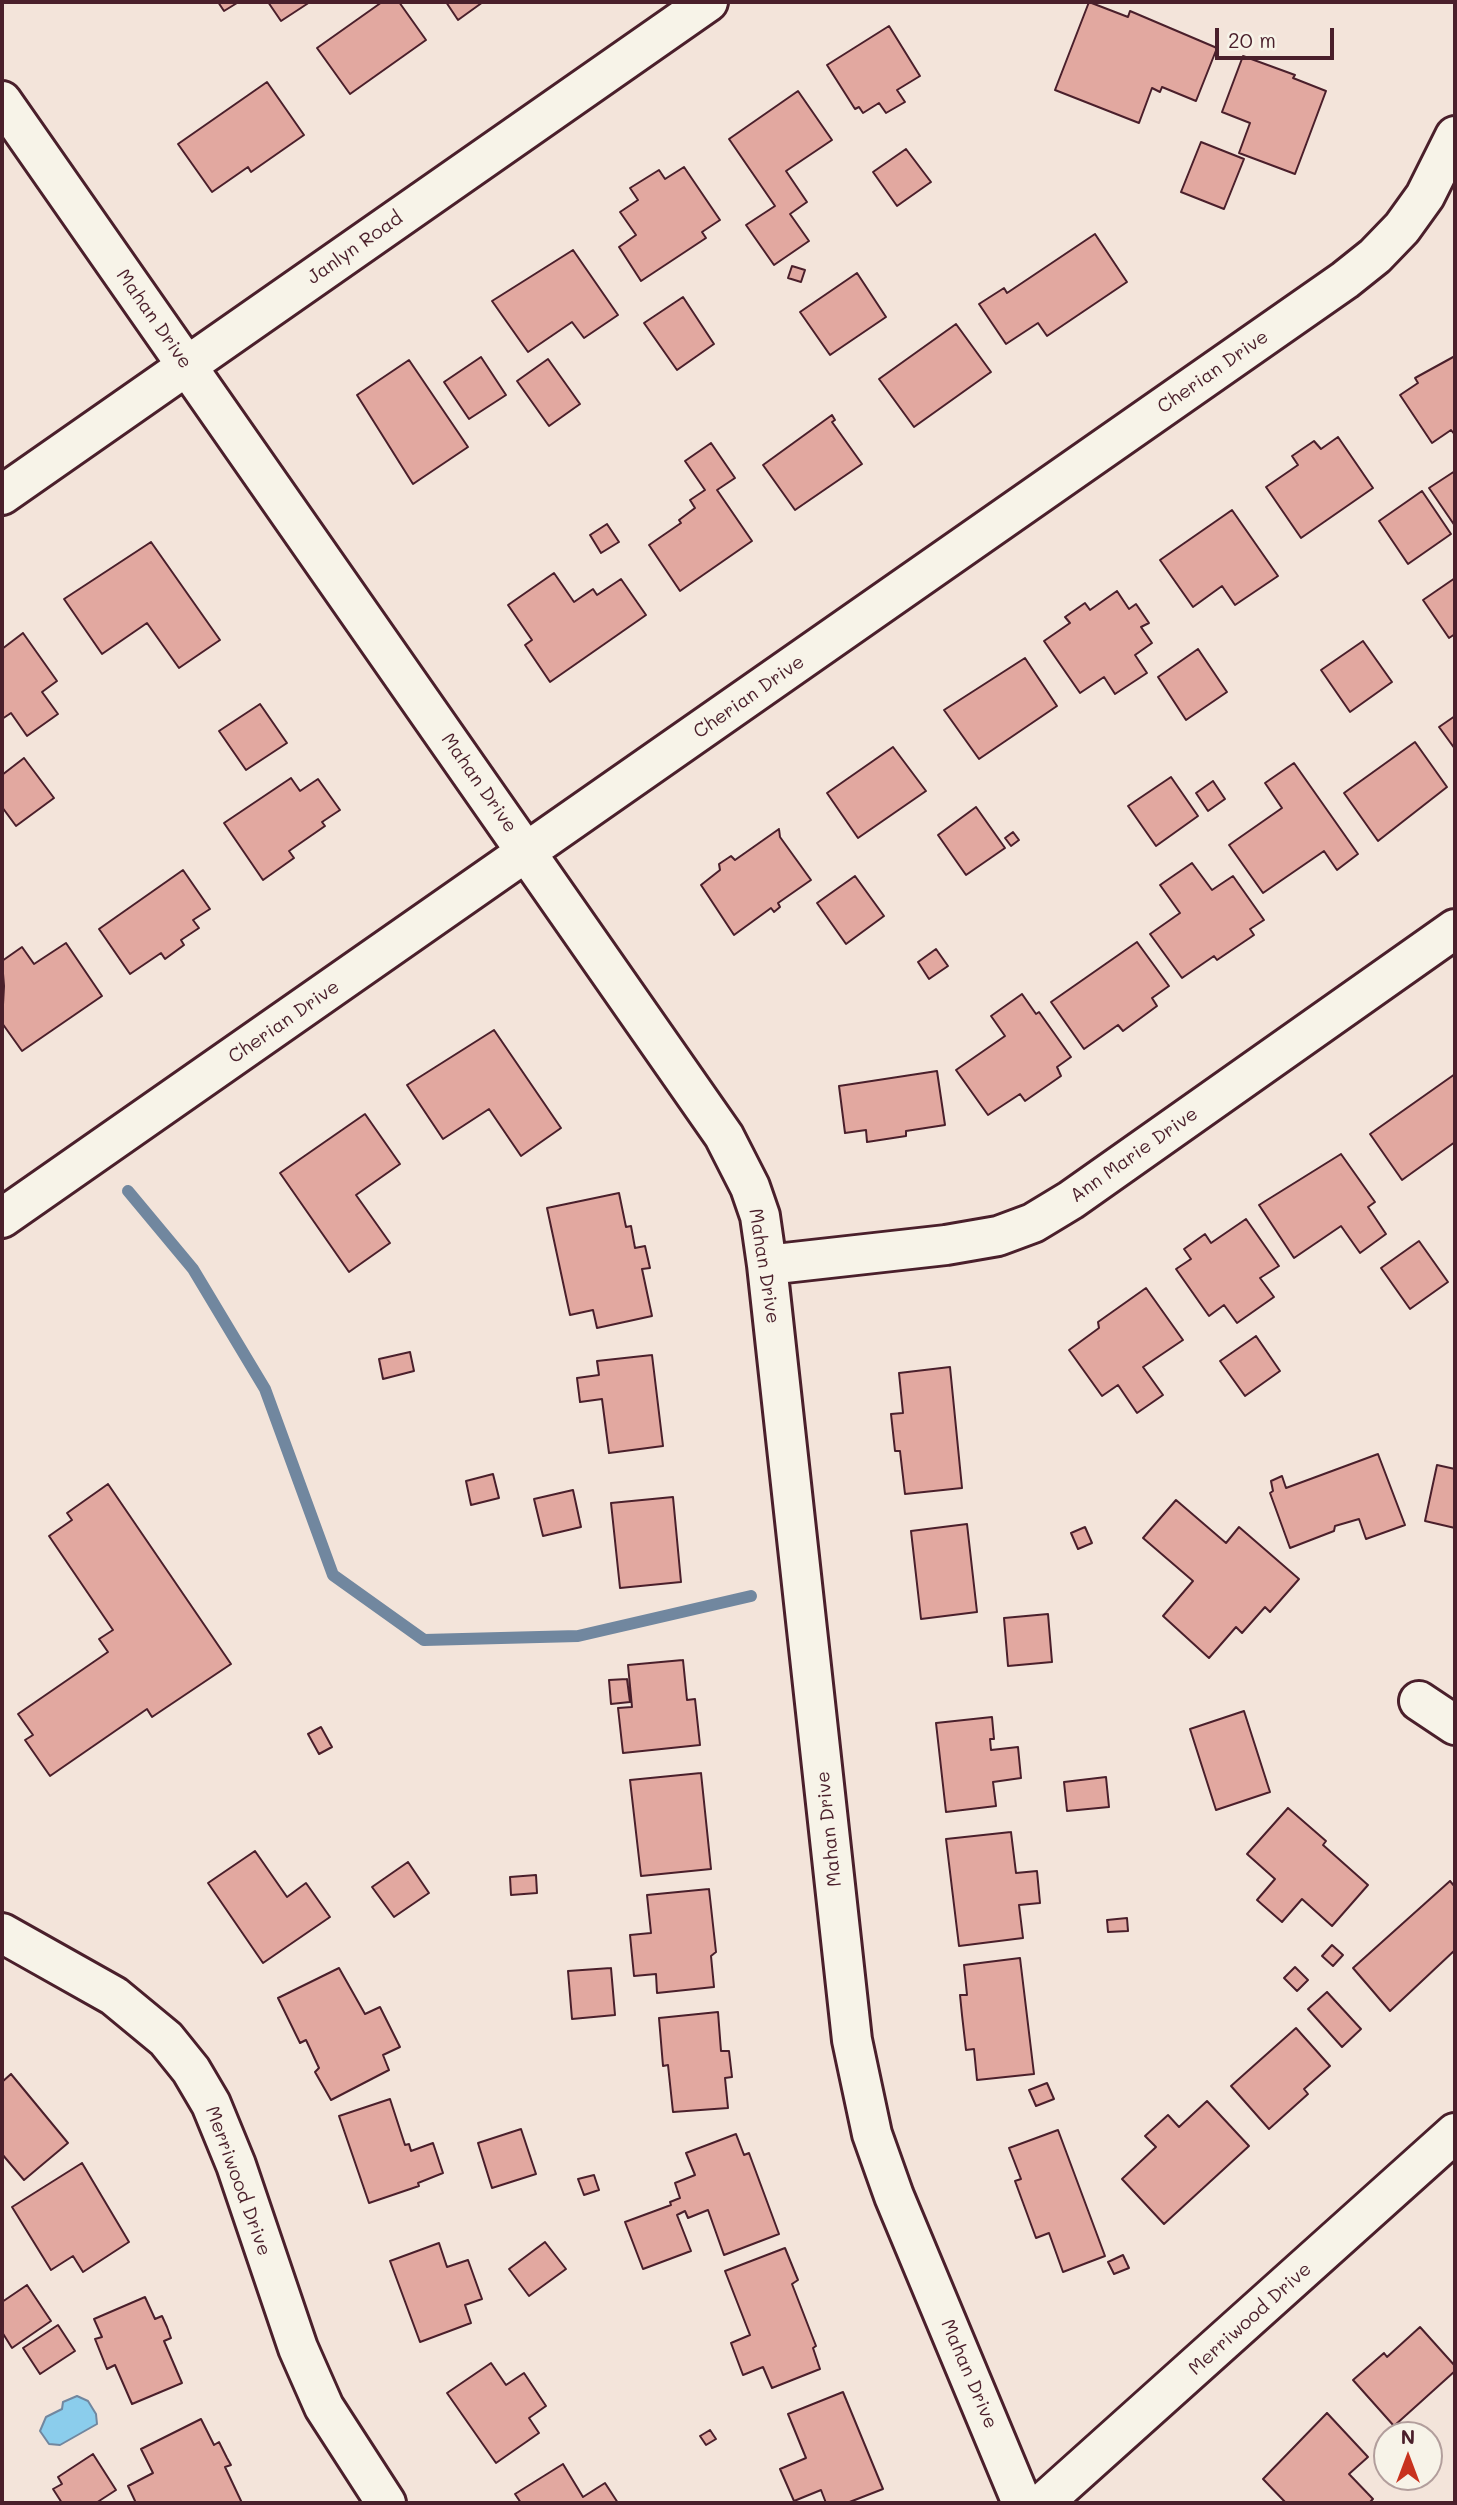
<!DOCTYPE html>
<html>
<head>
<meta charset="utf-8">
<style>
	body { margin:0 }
	#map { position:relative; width:1457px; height:2505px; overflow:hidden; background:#f3e4da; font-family:Mali,sans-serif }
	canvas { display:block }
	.frame { position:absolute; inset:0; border:4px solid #4a1f2b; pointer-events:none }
	.north { position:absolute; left:1373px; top:2421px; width:70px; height:70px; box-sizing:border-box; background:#f7f3e8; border:2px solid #b29e9c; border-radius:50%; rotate:0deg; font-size:19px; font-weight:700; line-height:28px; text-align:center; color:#4a1f2b }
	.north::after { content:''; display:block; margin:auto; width:24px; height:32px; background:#c8321e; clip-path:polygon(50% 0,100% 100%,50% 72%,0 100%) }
	.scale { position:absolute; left:1215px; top:28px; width:119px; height:32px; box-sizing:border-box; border:4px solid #4a1f2b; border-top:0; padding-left:9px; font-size:21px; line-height:24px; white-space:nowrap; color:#4a1f2b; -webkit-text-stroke:5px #f7f3e8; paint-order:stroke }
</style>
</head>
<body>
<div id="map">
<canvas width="1457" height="2505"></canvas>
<div class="frame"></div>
<div class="north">N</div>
<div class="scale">20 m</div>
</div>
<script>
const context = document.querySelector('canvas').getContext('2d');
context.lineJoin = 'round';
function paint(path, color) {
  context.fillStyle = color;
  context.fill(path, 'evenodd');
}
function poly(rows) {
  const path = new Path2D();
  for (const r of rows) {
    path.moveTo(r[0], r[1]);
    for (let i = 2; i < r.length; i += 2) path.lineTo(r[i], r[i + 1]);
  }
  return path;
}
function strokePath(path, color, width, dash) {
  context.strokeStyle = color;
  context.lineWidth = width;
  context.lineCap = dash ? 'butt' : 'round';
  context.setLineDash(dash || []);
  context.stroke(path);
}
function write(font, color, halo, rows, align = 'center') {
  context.font = font + ' Mali,sans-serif';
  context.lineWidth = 6;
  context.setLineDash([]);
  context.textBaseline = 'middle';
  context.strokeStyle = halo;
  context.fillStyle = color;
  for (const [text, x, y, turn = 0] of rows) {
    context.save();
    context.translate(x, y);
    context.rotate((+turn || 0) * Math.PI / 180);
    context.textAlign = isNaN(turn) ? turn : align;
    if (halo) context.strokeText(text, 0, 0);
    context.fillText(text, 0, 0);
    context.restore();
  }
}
const water = poly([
	[77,2396,88,2401,96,2414,97,2424,60,2445,49,2444,40,2431,46,2417,62,2409,63,2402,77,2396]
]);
paint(water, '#8bcdec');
strokePath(water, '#71879f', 2);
strokePath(poly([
	[128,1191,193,1269,265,1389,333,1575,424,1640,578,1636,751,1596]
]), '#71879f', 12);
const building = poly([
	[218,2,236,2,237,3,224,11,218,2],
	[268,2,310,2,281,21,268,2],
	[382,2,399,2,426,40,350,94,317,48,382,2],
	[446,2,483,2,458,20,446,2],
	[1089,2,1128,17,1130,11,1217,48,1196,101,1162,87,1160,92,1152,88,1139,123,1055,90,1089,2],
	[889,26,920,76,897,90,905,102,886,113,879,103,863,113,859,107,855,109,827,65,889,26],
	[1243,56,1295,75,1293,78,1326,91,1295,174,1239,153,1250,123,1222,112,1243,56],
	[267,82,304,135,251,172,248,167,212,192,178,144,267,82],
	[798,91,832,140,786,171,807,202,790,214,809,241,774,265,746,225,775,206,729,139,798,91],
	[1201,142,1244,159,1224,209,1181,192,1201,142],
	[906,149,931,182,897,206,873,172,906,149],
	[684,167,720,220,702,232,706,238,641,281,619,247,636,235,620,212,638,200,630,188,659,170,665,179,684,167],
	[1095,234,1127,282,1047,336,1038,323,1006,344,979,304,1004,288,1007,293,1095,234],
	[573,250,618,315,584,338,572,322,528,352,492,301,573,250],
	[792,266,805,270,801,282,788,278,792,266],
	[857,273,886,317,830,355,800,312,857,273],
	[683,297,714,344,677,370,644,323,683,297],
	[956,324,991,372,914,427,879,379,956,324],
	[1455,356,1455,435,1451,430,1432,443,1400,395,1418,383,1415,378,1455,356],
	[481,357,506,395,469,419,444,382,481,357],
	[548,359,580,404,549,426,517,381,548,359],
	[409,360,468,447,413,484,357,395,409,360],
	[832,415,835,420,832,422,862,464,795,510,763,465,832,415],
	[1338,437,1373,488,1301,538,1266,487,1298,465,1292,456,1314,441,1321,449,1338,437],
	[711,443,735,478,717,490,752,541,680,591,649,545,681,523,679,520,695,508,690,500,705,490,685,461,711,443],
	[1455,471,1455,526,1429,488,1455,471],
	[1422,491,1451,534,1408,564,1379,521,1422,491],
	[1232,510,1278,576,1235,605,1222,586,1193,607,1160,560,1232,510],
	[607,524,619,542,601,553,590,535,607,524],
	[151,542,220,640,179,668,147,623,102,654,64,599,151,542],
	[554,573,574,602,593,589,597,595,621,579,646,615,550,682,525,645,532,640,508,605,554,573],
	[1455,578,1455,634,1449,638,1423,600,1455,578],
	[1117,591,1129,609,1136,604,1149,623,1141,627,1152,643,1135,655,1147,673,1115,694,1104,677,1080,693,1044,641,1070,623,1065,617,1085,603,1090,610,1117,591],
	[23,633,57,681,42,692,58,714,27,736,11,713,2,719,2,649,23,633],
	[1363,641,1392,682,1350,712,1321,670,1363,641],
	[1198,649,1227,692,1186,720,1158,677,1198,649],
	[1025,658,1057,706,979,759,944,710,1025,658],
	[260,704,287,743,246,770,219,731,260,704],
	[1455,716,1455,749,1439,727,1455,716],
	[1415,742,1447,787,1378,841,1344,793,1415,742],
	[893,747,926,791,858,838,827,793,893,747],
	[24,758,54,798,16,826,2,807,2,775,24,758],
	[1294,763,1358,854,1337,870,1324,851,1263,893,1229,845,1282,808,1265,783,1294,763],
	[1171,777,1198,816,1156,846,1128,806,1171,777],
	[291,778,300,791,318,779,340,810,322,822,325,826,289,851,294,858,263,880,224,823,291,778],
	[1213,781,1225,799,1208,811,1196,793,1213,781],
	[976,807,1005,848,966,875,938,835,976,807],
	[779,829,780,837,811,880,778,903,780,907,774,912,771,908,734,935,701,885,720,870,719,864,731,856,735,860,779,829],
	[1013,832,1019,840,1011,846,1005,838,1013,832],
	[1192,863,1212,890,1233,876,1264,920,1250,929,1254,935,1217,960,1214,956,1182,978,1150,934,1180,913,1160,885,1192,863],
	[183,870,210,909,193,920,199,928,181,940,184,945,165,959,161,953,130,974,99,929,183,870],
	[855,876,884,916,846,944,817,903,855,876],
	[1137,942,1169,986,1152,998,1157,1006,1123,1031,1118,1025,1084,1049,1051,1002,1137,942],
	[66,943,102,996,22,1051,2,1023,4,986,2,961,22,947,34,964,66,943],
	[936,949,948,966,929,979,918,962,936,949],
	[1022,994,1036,1014,1039,1012,1071,1057,1057,1067,1061,1076,1025,1101,1020,1094,988,1115,956,1070,1005,1036,991,1016,1022,994],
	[494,1030,561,1128,521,1156,489,1109,443,1139,407,1085,494,1030],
	[937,1071,945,1125,906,1131,906,1136,867,1142,866,1130,845,1133,839,1086,937,1071],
	[1455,1074,1455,1142,1402,1180,1370,1134,1455,1074],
	[365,1114,400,1164,356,1195,390,1243,349,1272,280,1173,365,1114],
	[1341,1154,1375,1202,1368,1207,1386,1234,1360,1253,1341,1226,1294,1258,1259,1205,1341,1154],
	[619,1193,626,1227,631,1226,635,1248,645,1246,650,1268,642,1269,652,1316,597,1328,593,1310,570,1315,547,1208,619,1193],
	[1246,1219,1279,1266,1260,1278,1274,1297,1237,1323,1224,1305,1209,1316,1176,1269,1191,1259,1184,1249,1205,1234,1211,1243,1246,1219],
	[1419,1241,1448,1282,1410,1309,1381,1268,1419,1241],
	[1146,1288,1183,1340,1143,1367,1163,1395,1137,1413,1118,1385,1102,1396,1069,1350,1099,1328,1098,1322,1146,1288],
	[1256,1336,1280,1371,1245,1396,1220,1361,1256,1336],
	[410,1352,414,1371,383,1379,379,1359,410,1352],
	[652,1355,663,1446,609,1453,602,1399,580,1402,577,1378,599,1375,597,1361,652,1355],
	[950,1367,962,1488,905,1494,900,1451,895,1451,891,1414,903,1413,899,1373,950,1367],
	[1378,1454,1405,1525,1366,1539,1359,1519,1335,1526,1334,1531,1290,1548,1270,1493,1273,1491,1271,1481,1282,1476,1286,1488,1378,1454],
	[1437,1465,1455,1469,1455,1528,1425,1521,1437,1465],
	[493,1474,499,1498,471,1505,466,1481,493,1474],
	[108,1484,231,1664,152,1717,147,1709,50,1776,25,1740,33,1735,18,1714,108,1652,99,1639,113,1630,49,1536,72,1520,67,1513,108,1484],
	[573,1490,581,1527,543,1536,534,1499,573,1490],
	[673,1497,681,1582,620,1588,611,1503,673,1497],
	[1176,1500,1226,1543,1239,1527,1299,1579,1270,1612,1265,1607,1242,1633,1236,1627,1209,1658,1163,1616,1193,1581,1143,1538,1176,1500],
	[967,1524,977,1612,921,1619,911,1531,967,1524],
	[1085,1527,1092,1543,1078,1549,1071,1533,1085,1527],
	[1048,1614,1052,1662,1008,1666,1004,1618,1048,1614],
	[683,1660,687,1700,695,1699,700,1745,623,1753,618,1708,632,1707,628,1665,683,1660],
	[627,1679,630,1702,611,1704,609,1680,627,1679],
	[1244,1711,1270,1792,1216,1810,1190,1729,1244,1711],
	[992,1717,994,1739,990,1739,991,1750,1018,1747,1021,1778,993,1782,996,1806,946,1812,936,1723,992,1717],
	[321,1727,332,1747,319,1754,308,1734,321,1727],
	[701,1773,711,1869,641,1876,630,1780,701,1773],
	[1106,1777,1109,1807,1067,1811,1064,1782,1106,1777],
	[1288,1808,1326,1841,1323,1845,1368,1885,1332,1926,1302,1899,1282,1922,1257,1900,1275,1879,1247,1854,1288,1808],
	[1011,1832,1016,1873,1037,1871,1040,1903,1019,1905,1023,1938,959,1946,946,1839,1011,1832],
	[255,1851,287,1897,306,1883,330,1917,263,1963,208,1883,255,1851],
	[408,1862,429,1893,394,1917,372,1887,408,1862],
	[536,1875,537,1893,511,1895,510,1877,536,1875],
	[1450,1881,1455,1887,1455,1950,1390,2011,1353,1968,1450,1881],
	[709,1889,716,1952,711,1956,714,1987,657,1993,656,1974,634,1976,630,1935,651,1933,647,1895,709,1889],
	[1127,1918,1128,1931,1108,1932,1107,1920,1127,1918],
	[1332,1945,1343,1955,1333,1966,1322,1956,1332,1945],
	[1020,1958,1034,2074,977,2080,974,2049,966,2050,962,2015,960,1995,967,1995,964,1965,1020,1958],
	[1295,1967,1308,1980,1297,1991,1284,1978,1295,1967],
	[339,1968,365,2014,380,2007,400,2047,383,2055,389,2070,331,2100,315,2072,319,2068,306,2040,300,2043,278,1998,339,1968],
	[611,1968,615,2015,572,2019,568,1971,611,1968],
	[1327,1992,1361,2029,1342,2047,1308,2009,1327,1992],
	[718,2012,721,2051,729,2051,732,2077,725,2078,728,2108,673,2112,668,2065,663,2066,659,2018,718,2012],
	[1296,2028,1330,2066,1304,2089,1308,2094,1269,2129,1231,2086,1296,2028],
	[11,2074,68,2143,24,2180,2,2154,2,2082,11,2074],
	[1047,2083,1054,2099,1036,2106,1029,2090,1047,2083],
	[390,2099,405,2145,409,2144,411,2151,433,2143,443,2173,418,2183,419,2186,369,2203,339,2116,390,2099],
	[1207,2101,1249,2146,1164,2224,1122,2179,1156,2147,1145,2136,1168,2115,1179,2127,1207,2101],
	[521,2129,536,2174,492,2188,478,2143,521,2129],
	[1058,2130,1105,2256,1063,2272,1049,2233,1036,2238,1015,2181,1021,2179,1009,2148,1058,2130],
	[736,2134,744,2155,749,2153,779,2234,724,2255,708,2210,688,2218,685,2211,677,2215,691,2251,643,2269,625,2222,671,2205,670,2202,680,2198,675,2183,695,2175,686,2153,736,2134],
	[82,2163,129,2242,83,2272,73,2256,51,2270,12,2207,82,2163],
	[594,2175,599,2190,584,2195,578,2179,594,2175],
	[545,2242,566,2269,529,2296,509,2269,545,2242],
	[439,2243,447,2267,468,2260,482,2299,465,2305,471,2323,420,2342,390,2261,439,2243],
	[785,2248,798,2280,792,2284,816,2346,813,2348,820,2369,772,2388,763,2367,743,2375,731,2343,750,2335,725,2271,785,2248],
	[1123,2255,1129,2268,1114,2274,1108,2262,1123,2255],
	[27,2285,51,2321,12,2348,2,2332,2,2302,27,2285],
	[145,2297,155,2319,162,2316,167,2327,171,2338,164,2341,182,2383,132,2404,115,2365,107,2369,95,2339,102,2337,94,2319,145,2297],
	[58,2325,75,2351,40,2374,23,2348,58,2325],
	[1420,2327,1455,2366,1455,2371,1394,2426,1353,2380,1384,2353,1387,2357,1420,2327],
	[491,2363,506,2385,524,2373,546,2406,529,2418,539,2433,496,2463,447,2393,491,2363],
	[843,2392,883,2489,847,2503,826,2503,821,2490,794,2501,780,2469,806,2458,788,2414,843,2392],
	[1327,2413,1368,2457,1349,2474,1373,2499,1369,2503,1286,2503,1263,2479,1327,2413],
	[201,2419,214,2445,219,2442,227,2458,231,2465,225,2467,242,2503,136,2503,128,2486,153,2473,141,2449,201,2419],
	[710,2430,716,2439,706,2445,700,2436,710,2430],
	[93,2454,116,2490,96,2503,62,2503,53,2489,62,2484,58,2477,93,2454],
	[563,2464,583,2497,605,2483,618,2503,521,2503,515,2494,563,2464]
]);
paint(building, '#e2a8a0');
strokePath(building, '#4a1f2b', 2);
const street = poly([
	[2,101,724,1136,750,1187,760,1216,767,1265,852,2040,872,2134,894,2196,1022,2503],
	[2,495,708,2],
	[2,1218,1345,280,1375,256,1402,228,1425,196,1455,136],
	[767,1265,946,1245,998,1236,1033,1223,1071,1200,1455,929],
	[1419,1701,1455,1725],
	[2,1933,114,1996,166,2039,191,2070,211,2104,236,2165,298,2348,324,2407,386,2503],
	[1043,2503,1455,2133]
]);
strokePath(street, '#4a1f2b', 44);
strokePath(street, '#f7f3e8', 38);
write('19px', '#4a1f2b', '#f7f3e8', [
	["Janlyn Road",355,248,-35],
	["Mahan Drive",154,319,55],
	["Cherian Drive",1213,372,-35],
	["Cherian Drive",749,697,-35],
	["Mahan Drive",479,783,55],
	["Cherian Drive",284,1022,-35],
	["Ann Marie Drive",1134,1155,-35],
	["Mahan Drive",764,1266,81],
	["Mahan Drive",829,1829,-96],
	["Merriwood Drive",238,2181,70],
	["Merriwood Drive",1250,2319,-42],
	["Mahan Drive",969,2374,67]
]);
</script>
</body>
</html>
